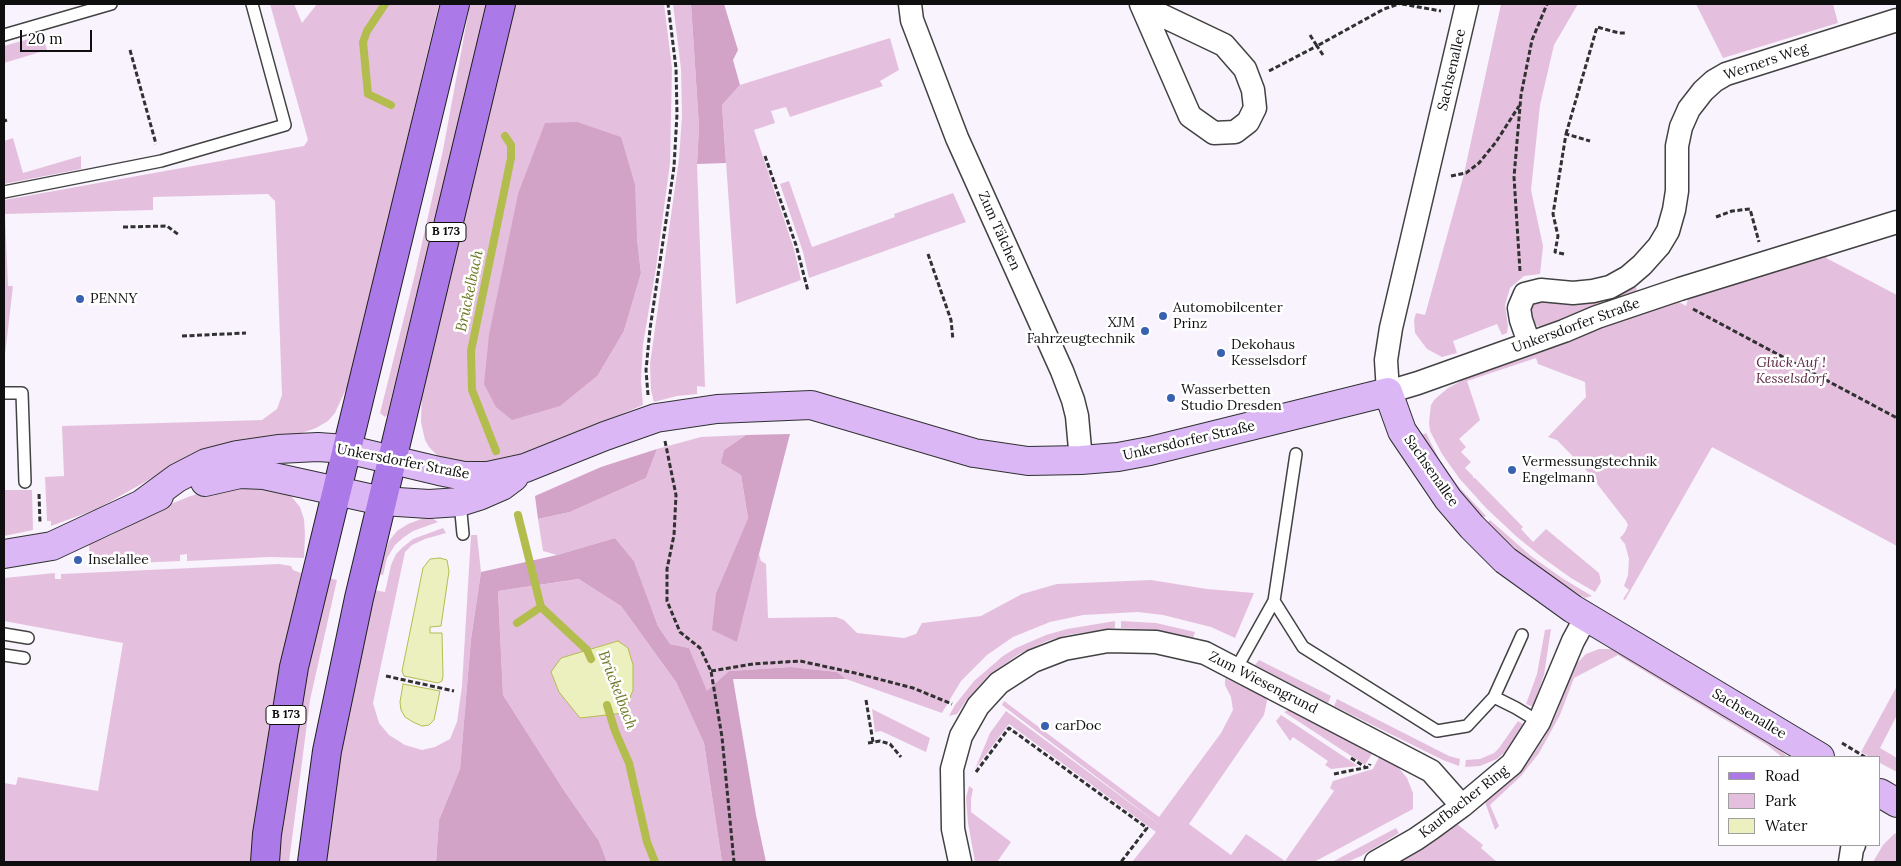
<!DOCTYPE html>
<html>
<head>
<meta charset="utf-8">
<style>
	body { margin:0 }
	#map { position:relative; width:1901px; height:866px; overflow:hidden; background:#f8f3fd; font-family:Lora,serif }
	canvas { display:block }
	.frame { position:absolute; inset:0; border:5px solid #0f0f0f; pointer-events:none }
	.legend { position:absolute; left:1718px; top:756px; width:162px; height:90px; box-sizing:border-box; background:#fff; border:1px solid #9f9f9f; margin:0; padding:6px 9px; list-style:none; font-size:15px; color:#0f0f0f }
	.legend li { display:flex; align-items:center; gap:10px; height:25px }
	.legend b { width:25px; border:1px solid #9f9f9f }
	.scale { position:absolute; left:20px; top:30px; width:72px; height:22px; box-sizing:border-box; border:2px solid #0f0f0f; border-top:0; padding-left:6px; font-size:15px; line-height:18px; white-space:nowrap; color:#0f0f0f; -webkit-text-stroke:4px #fff; paint-order:stroke }
</style>
</head>
<body>
<div id="map">
<canvas width="1901" height="866"></canvas>
<div class="frame"></div>
<ul class="legend">
<li><b style="height:6px;background:#ab79e8"></b>Road</li>
<li><b style="height:14px;background:#e5c0de"></b>Park</li>
<li><b style="height:14px;background:#ecefbe"></b>Water</li>
</ul>
<div class="scale">20 m</div>
</div>
<script>
const context = document.querySelector('canvas').getContext('2d');
context.lineJoin = 'round';
function paint(path, color) {
  context.fillStyle = color;
  context.fill(path, 'evenodd');
}
function poly(rows) {
  const path = new Path2D();
  for (const r of rows) {
    path.moveTo(r[0], r[1]);
    for (let i = 2; i < r.length; i += 2) path.lineTo(r[i], r[i + 1]);
  }
  return path;
}
function strokePath(path, color, width, dash) {
  context.strokeStyle = color;
  context.lineWidth = width;
  context.lineCap = dash ? 'butt' : 'round';
  context.setLineDash(dash || []);
  context.stroke(path);
}
function write(font, color, halo, rows, align = 'center') {
  context.font = font + ' Lora,serif';
  context.lineWidth = 5;
  context.setLineDash([]);
  context.textBaseline = 'middle';
  context.strokeStyle = halo;
  context.fillStyle = color;
  for (const [text, x, y, turn = 0] of rows) {
    context.save();
    context.translate(x, y);
    context.rotate((+turn || 0) * Math.PI / 180);
    context.textAlign = isNaN(turn) ? turn : align;
    if (halo) context.strokeText(text, 0, 0);
    context.fillText(text, 0, 0);
    context.restore();
  }
}
paint(poly([
	[270,4,294,4,302,23,317,4,439,4,348,389,346,389,335,413,328,421,316,428,299,434,175,465,97,509,51,526,51,521,47,521,45,477,64,476,62,426,262,420,277,409,282,395,275,201,268,194,153,197,153,210,5,214,8,286,13,286,4,363,4,200,304,146,308,140],
	[470,4,487,4,387,415,385,417,380,413,415,274,443,150],
	[514,4,664,4,672,68,670,163,656,268,643,344,641,381,643,405,540,449,503,462,476,466,441,459,429,447,425,440,421,422,422,390,487,125],
	[637,239,641,273,624,331,598,375],
	[673,4,691,4,699,127,697,164,705,387,697,386,697,394,677,396,654,402,651,390,650,364,679,159,682,116,681,69],
	[1501,4,1578,4,1554,45,1540,105,1531,190,1543,246,1540,274,1524,276,1510,288,1505,305,1508,326,1507,333,1502,335,1497,324,1453,341,1457,353,1442,357,1427,349,1415,333,1414,320,1416,313,1425,315,1463,178],
	[1696,4,1833,4,1838,23,1723,58],
	[36,37,44,40,47,50,4,63,4,46],
	[890,38,899,70,880,81,883,86,790,117,786,107,771,111,775,123,754,130,794,249,801,280,736,304,722,105,740,85],
	[13,138,23,173,81,156,81,169,4,184,4,141],
	[789,181,812,247,895,217,894,214,953,193,966,222,809,278,803,252,780,184],
	[1822,254,1828,259,1897,295,1897,546,1712,447,1625,600,1623,599,1629,590,1624,586,1628,575,1629,559,1625,544,1620,538,1625,532,1628,525,1626,521,1587,471,1557,440,1548,437,1586,397,1585,382,1538,364,1536,358,1467,381,1480,420,1459,439,1466,447,1461,452,1471,462,1465,468,1473,476,1473,478,1475,478,1523,527,1521,529,1533,542,1546,529,1599,573,1601,582,1595,592,1571,578,1543,558,1517,537,1486,508,1459,478,1442,454,1430,431,1429,422,1431,405,1435,399,1448,388,1461,381,1460,377,1508,358,1657,308,1679,302,1686,306,1690,293],
	[1634,283,1638,293,1544,328,1537,326,1532,320,1528,304],
	[1426,433,1440,461,1458,486,1486,516,1482,519,1470,507,1421,435],
	[746,435,724,450,722,463,741,475,748,518,716,593,737,642,759,554,761,561,766,564,768,618,836,617,844,620,857,633,904,638,916,634,922,623,981,616,1022,594,1057,584,1151,580,1207,589,1254,593,1235,638,1211,627,1163,615,1138,612,1083,615,1050,622,1013,637,987,655,961,681,942,713,846,679,837,672,791,667,729,671,707,692,689,648,670,644,658,626,634,561,615,538,557,555,543,551,538,519,570,512,646,478,657,449,701,437],
	[253,484,285,491,291,496,300,507,304,519,305,534,304,558,270,557,187,561,187,554,180,555,180,561,90,565,89,544,110,536,166,506,188,497,203,492,205,497,211,495,210,490],
	[4,490,32,490,33,530,4,536],
	[429,516,438,522,413,531,404,537,395,545,387,558,383,575,378,574,389,541,397,531,408,524],
	[1490,520,1531,556,1562,578,1592,596,1585,598,1541,570,1486,524],
	[443,528,446,533,425,539,412,545,405,552,373,703,379,723,389,735,405,745,422,750,435,747,450,739,457,722,462,686,471,535,477,535,481,572,471,639,460,769,439,820,436,862,326,862,340,756,354,678,374,590,385,592,391,565,396,554,403,547,413,539],
	[279,564,291,566,293,570,301,573,266,748,251,862,4,862,4,783,16,785,18,777,98,791,123,643,4,621,4,578,55,573,55,579,61,579,61,574],
	[329,578,337,580,310,700,289,862,279,862,286,795,302,698],
	[580,579,621,606,676,682,704,743,722,862,607,862,599,841,563,789,503,695,498,591],
	[1115,621,1115,628,1068,635,1047,641,1019,654,989,675,968,698,957,714,949,716,955,705,974,681,1003,656,1016,648,1046,635,1067,629],
	[1121,621,1156,623,1195,632,1193,638,1155,630,1121,628],
	[1551,629,1544,675,1533,707,1526,704,1537,674,1545,630],
	[1599,649,1611,649,1620,652,1770,741,1788,757,1782,757,1767,745,1618,655,1574,678,1560,715,1539,753,1521,776,1490,805,1499,826,1495,830,1485,802,1515,777,1524,768,1545,737,1557,713,1574,666,1586,654],
	[1259,660,1331,696,1328,703,1255,665],
	[1225,678,1266,697,1267,701,1264,715,1189,824,1231,855,1246,834,1285,861,1334,791,1330,788,1333,781,1373,769,1380,755,1397,766,1407,778,1413,793,1413,809,1314,862,1132,862,1156,832,1009,724,975,769,990,733,1006,711,1165,829,1002,705,1004,701,1159,817,1221,733,1233,710,1231,697,1225,685],
	[1897,686,1897,715,1880,748,1897,758,1897,772,1880,763,1880,757,1870,757,1861,752],
	[1337,699,1449,756,1460,759,1459,766,1443,760,1334,706],
	[872,709,930,738,926,752,881,731,875,732],
	[1290,709,1373,752,1365,765,1284,712],
	[1281,715,1358,766,1331,769,1325,765,1328,761,1293,737,1290,741,1276,721],
	[1518,721,1523,724,1504,753,1497,759,1480,766,1465,767,1466,760,1480,759,1494,753,1499,748],
	[969,786,973,789,971,799,971,812,1011,842,997,862,975,862,968,823,966,798],
	[1457,824,1483,845,1481,848,1497,862,1397,862],
	[1396,828,1399,833,1361,856,1347,862,1332,862],
	[1897,833,1897,862,1873,862,1883,845,1894,834]
]), '#e5c0de');
paint(poly([
	[691,4,724,4,738,50,733,60,740,85,722,105,726,163,697,164,699,127],
	[577,122,621,137,635,185,637,239,641,273,624,331,598,375,560,406,512,420,496,407,484,384,489,335,518,194,545,123],
	[790,434,759,554,737,642,712,630,716,593,748,518,741,475,721,463,724,450,746,435],
	[657,449,646,478,570,512,538,519,535,496,601,467],
	[615,538,634,561,658,626,670,644,689,648,707,691,729,671,791,667,837,672,846,679,733,679,756,815,766,862,722,862,704,743,676,682,621,606,579,579,498,591,503,695,563,789,599,841,607,862,436,862,439,820,460,769,471,639,481,572,557,555]
]), '#d3a2c7');
const water = poly([
	[440,558,447,560,449,571,441,626,430,627,430,633,442,633,443,676,442,681,438,683,404,676,402,671,423,568,430,559,440,558],
	[618,641,628,648,633,665,633,690,624,713,580,718,559,692,551,672,561,658,618,641],
	[403,684,440,691,434,720,429,725,422,726,413,722,405,717,401,710,400,702,403,684]
]);
paint(water, '#ecefbe');
strokePath(water, '#b3bd4e', 1);
strokePath(poly([
	[385,4,367,31,363,42,368,94,391,105],
	[496,451,472,390,471,351,511,158,511,145,505,136],
	[518,515,541,607,587,650,591,659],
	[517,623,541,607],
	[607,705,615,731,629,763,647,842,655,862]
]), '#b3bd4e', 8);
const lane = poly([
	[4,35,111,4],
	[4,192,161,161,285,125,252,4],
	[4,393,22,393,25,482],
	[460,502,463,534],
	[1274,601,1303,647,1437,731,1467,726,1494,697,1516,708,1539,722],
	[4,634,28,638],
	[4,655,24,658],
	[1236,669,1274,601,1296,454],
	[1494,697,1522,635]
]);
const street = poly([
	[910,4,912,20,957,138,1062,371,1073,400,1077,416,1081,460],
	[1141,4,1190,116,1214,133,1235,132,1248,122,1255,108,1253,90,1245,69,1224,45,1142,6],
	[1467,4,1391,328,1386,360,1388,392,1418,383,1564,331,1597,317,1680,289,1897,222],
	[1529,343,1521,320,1519,308,1525,294,1541,290,1573,293,1593,291,1610,287,1628,277,1642,265,1659,246,1668,231,1674,210,1677,191,1677,146,1681,127,1689,109,1703,91,1714,81,1726,74,1897,20],
	[960,862,953,829,952,769,961,736,978,706,999,683,1033,661,1064,649,1108,641,1156,642,1205,653,1431,771,1462,806],
	[1376,862,1416,839,1432,828,1462,806,1512,764,1539,722,1573,641,1586,617],
	[1850,862,1852,849,1854,845]
]);
const secondary = poly([
	[205,482,240,474,264,475,382,501,429,504,460,502,479,496,502,486,514,477],
	[143,503,177,478,206,463,237,455,278,449,318,447,346,449,439,471,464,476,488,476,525,468,605,436,656,418,717,409,811,405,974,453,1028,461,1081,460,1118,457,1150,451,1388,392,1402,431,1448,499,1472,527,1505,560,1573,609,1820,757],
	[4,554,52,546,159,496],
	[1880,793,1897,803]
]);
const primary = poly([
	[265,862,267,834,294,667,455,4],
	[312,862,327,751,359,598,501,4]
]);
strokePath(lane, '#424242', 14);
strokePath(street, '#424242', 25);
strokePath(secondary, '#313131', 30);
strokePath(primary, '#202020', 30);
strokePath(poly([
	[1402,4,1441,11],
	[1310,35,1317,46,1384,9,1399,4],
	[130,50,156,144],
	[1269,71,1317,46,1323,55],
	[4,121,7,120],
	[1566,134,1597,27,1619,33,1626,33],
	[765,156,796,245,808,291],
	[1451,176,1466,173,1479,163,1496,142,1519,106],
	[1716,217,1732,211,1750,209,1759,242],
	[123,227,167,226,179,235],
	[928,254,951,320,953,340],
	[1564,254,1555,252,1558,236,1553,214,1566,134,1590,141],
	[1520,271,1514,177,1521,95,1532,40,1547,4],
	[1693,309,1897,418],
	[182,336,246,333],
	[648,395,646,370,650,329,674,167,677,114,676,68,668,4],
	[665,441,676,495,674,535,667,569,667,601,680,632,700,648,711,671,722,737,734,862],
	[39,494,40,523],
	[711,671,753,664,800,661,855,673,913,688,952,704],
	[386,676,454,691],
	[866,700,873,742],
	[868,743,880,741,890,744,901,757],
	[1842,743,1865,757],
	[1351,758,1365,767],
	[976,772,1009,728,1147,828,1121,862],
	[1334,774,1369,767,1370,764]
]), '#313131', 3, [5, 2.5]);
strokePath(lane, '#fff', 11);
strokePath(street, '#fff', 22);
strokePath(secondary, '#dbb7f5', 28);
strokePath(primary, '#ab79e8', 28);
for (const [x, y, r, color] of [
	[80,299,5,"#3862af"],
	[1163,316,5,"#3862af"],
	[1145,331,5,"#3862af"],
	[1221,353,5,"#3862af"],
	[1171,398,5,"#3862af"],
	[1512,470,5,"#3862af"],
	[78,560,5,"#3862af"],
	[1045,726,5,"#3862af"]
]) {
  const dot = new Path2D();
  dot.arc(x, y, r, 0, 2 * Math.PI);
  context.fillStyle = color;
  context.fill(dot);
  strokePath(dot, '#fff', 2);
}
for (const [x, y, w] of [
	[446,232,40],
	[286,715,40]
]) {
  const box = new Path2D();
  box.roundRect(x - w / 2, y - 9.5, w, 19, 4);
  context.fillStyle = '#fff';
  context.fill(box);
  strokePath(box, '#0f0f0f', 1);
}
write('bold 12px', '#0f0f0f', null, [
	["B 173",446,232],
	["B 173",286,715]
]);
write('14px', '#0f0f0f', '#fff', [
	["Werners Weg",1766,62,-19],
	["Sachsenallee",1452,70,-77],
	["Zum Tälchen",999,231,66],
	["Unkersdorfer Straße",1576,326,-20],
	["Unkersdorfer Straße",1189,441,-13],
	["Unkersdorfer Straße",403,462,11],
	["Sachsenallee",1431,471,55],
	["Zum Wiesengrund",1263,683,27],
	["Sachsenallee",1749,714,31],
	["Kaufbacher Ring",1464,802,-38]
]);
write('14px', '#0f0f0f', '#fff', [
	["PENNY",90,299],
	["Automobilcenter",1173,308],
	["Prinz",1173,324],
	["XJM",1135,323,"right"],
	["Fahrzeugtechnik",1135,339,"right"],
	["Dekohaus",1231,345],
	["Kesselsdorf",1231,361],
	["Wasserbetten",1181,390],
	["Studio Dresden",1181,406],
	["Vermessungstechnik",1522,462],
	["Engelmann",1522,478],
	["Inselallee",88,560],
	["carDoc",1055,726]
], 'left');
write('italic 14px', '#602744', '#fff', [
	["Glück Auf !",1791,363],
	["Kesselsdorf",1791,379]
]);
write('italic 15px', '#6e7823', '#fff', [
	["Brückelbach",470,291,-78],
	["Brückelbach",617,690,69]
]);
</script>
</body>
</html>
